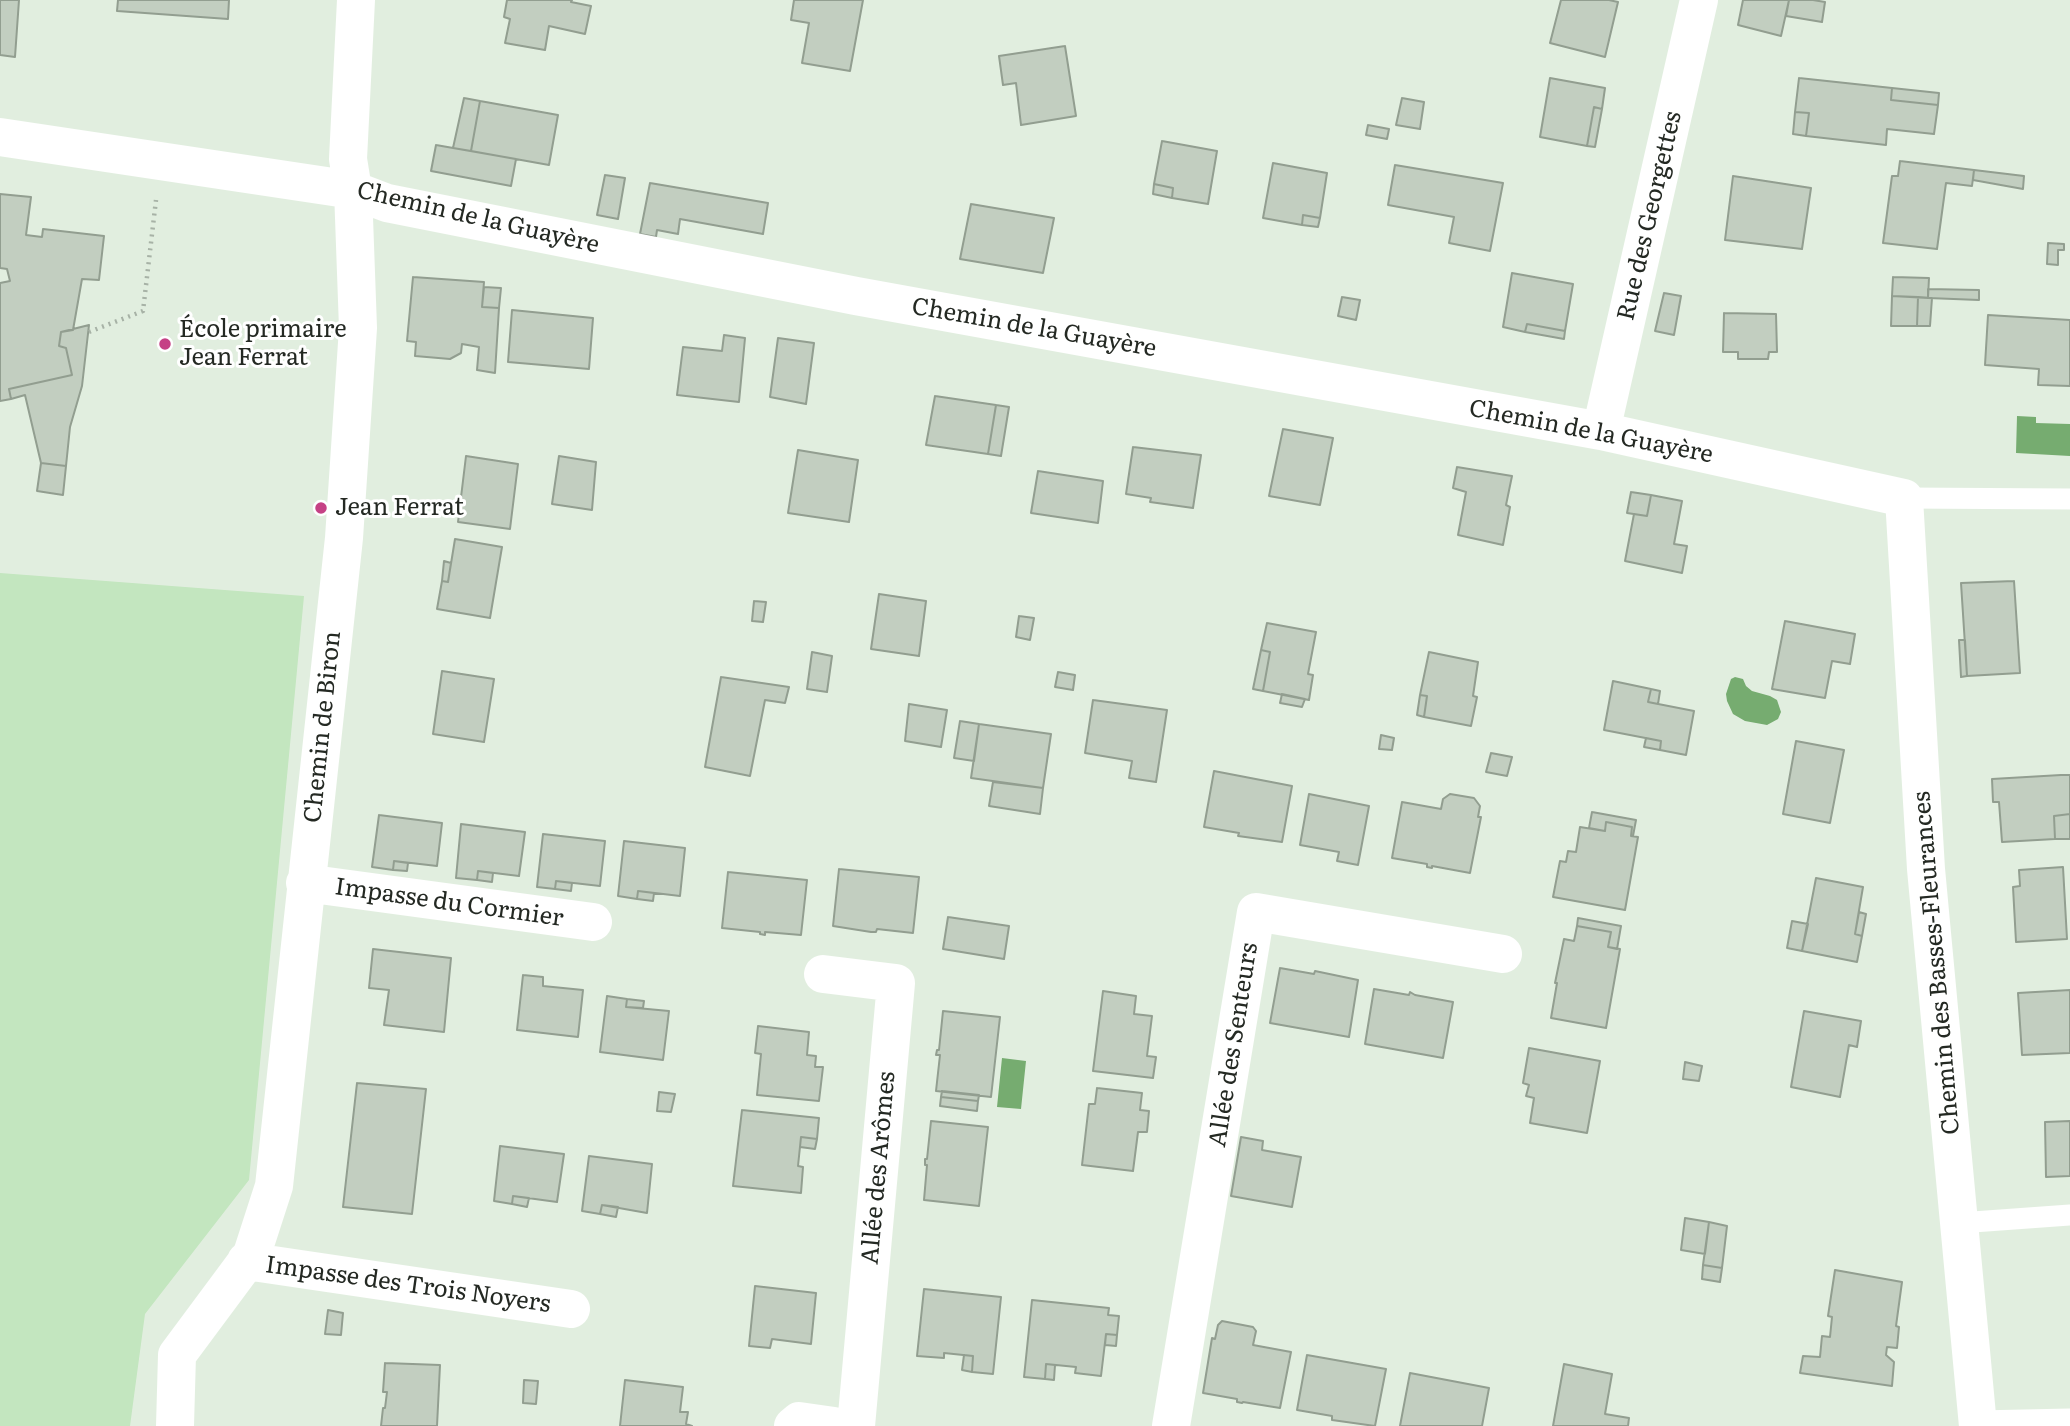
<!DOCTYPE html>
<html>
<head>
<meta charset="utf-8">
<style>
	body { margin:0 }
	canvas { display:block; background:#e1eedf }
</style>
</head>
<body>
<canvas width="2070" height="1426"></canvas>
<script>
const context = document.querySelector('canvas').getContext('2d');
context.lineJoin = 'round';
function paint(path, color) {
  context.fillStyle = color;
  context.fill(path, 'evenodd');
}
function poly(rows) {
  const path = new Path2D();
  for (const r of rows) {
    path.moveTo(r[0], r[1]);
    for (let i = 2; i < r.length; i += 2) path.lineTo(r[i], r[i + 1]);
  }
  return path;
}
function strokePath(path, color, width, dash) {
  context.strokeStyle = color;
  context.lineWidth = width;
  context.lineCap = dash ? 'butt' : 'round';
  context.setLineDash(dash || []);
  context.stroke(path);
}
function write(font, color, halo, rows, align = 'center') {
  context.font = font + ' Literata,serif';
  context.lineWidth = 6;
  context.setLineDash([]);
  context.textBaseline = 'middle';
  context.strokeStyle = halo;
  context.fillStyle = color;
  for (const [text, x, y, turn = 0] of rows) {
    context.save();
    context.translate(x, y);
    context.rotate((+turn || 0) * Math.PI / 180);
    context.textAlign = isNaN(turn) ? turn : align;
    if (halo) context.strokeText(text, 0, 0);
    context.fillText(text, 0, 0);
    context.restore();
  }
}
paint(poly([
	[0,573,304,596,249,1180,145,1314,130,1426,0,1426]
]), '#c3e6bf');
paint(poly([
	[2017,416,2036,417,2036,423,2070,424,2070,456,2016,453],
	[1735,677,1743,679,1746,686,1752,691,1770,696,1777,700,1781,712,1778,719,1767,725,1745,721,1733,714,1727,701,1726,694,1731,679],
	[1002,1058,1026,1061,1021,1109,997,1107]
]), '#76ac70');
const building = poly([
	[0,0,19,0,15,57,0,55,0,0],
	[118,0,229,0,228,19,117,11,118,0],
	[507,0,572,0,571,2,591,6,585,34,549,26,545,50,505,43,510,19,504,17,507,0],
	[794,0,863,0,850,71,802,63,809,23,791,20,794,0],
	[1561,0,1609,0,1618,2,1605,57,1550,43,1561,0],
	[1743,0,1789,0,1781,36,1738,25,1743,0],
	[1789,0,1813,0,1825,2,1822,22,1786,16,1789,0],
	[1065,46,1076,116,1021,125,1016,83,1003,85,999,56,1065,46],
	[1550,78,1605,88,1602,109,1594,107,1587,146,1540,137,1550,78],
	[1799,78,1892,88,1891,100,1938,105,1934,134,1887,129,1886,145,1806,136,1809,113,1795,112,1799,78],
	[1892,88,1939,93,1938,105,1891,100,1892,88],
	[464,98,480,101,471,151,453,148,464,98],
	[1402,98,1424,102,1420,129,1396,125,1402,98],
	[480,101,558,115,549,165,471,151,480,101],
	[1594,107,1602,109,1595,147,1587,146,1594,107],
	[1795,112,1809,113,1806,136,1793,134,1795,112],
	[1368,125,1389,129,1387,139,1366,135,1368,125],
	[1162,141,1217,151,1208,204,1172,198,1173,188,1154,184,1162,141],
	[436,145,516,159,511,186,431,171,436,145],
	[1900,161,1974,170,1972,186,1946,183,1937,249,1883,243,1892,176,1898,176,1900,161],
	[1273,163,1327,173,1320,218,1303,215,1302,225,1263,218,1273,163],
	[1395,165,1503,183,1490,251,1449,243,1454,217,1388,205,1395,165],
	[1974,170,2024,176,2023,189,1973,180,1974,170],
	[605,175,625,178,618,219,597,215,605,175],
	[1733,176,1811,188,1802,249,1725,240,1733,176],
	[650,183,768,203,763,234,680,219,678,234,657,230,656,237,640,234,650,183],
	[1154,184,1173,188,1172,198,1153,194,1154,184],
	[0,194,31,197,26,235,42,237,43,229,104,236,99,280,82,279,73,330,61,332,59,346,66,348,72,375,9,389,11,399,0,401,0,283,10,281,7,269,0,268,0,194],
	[971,204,1054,218,1043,273,960,259,971,204],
	[1303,215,1320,218,1318,227,1302,225,1303,215],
	[2048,243,2064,244,2064,250,2058,250,2058,265,2047,264,2048,243],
	[1512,273,1573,284,1565,331,1527,324,1525,332,1503,327,1512,273],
	[413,277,484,282,482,307,499,308,495,373,477,370,479,347,462,344,461,353,450,359,415,356,416,342,407,341,413,277],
	[1893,277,1929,278,1928,298,1892,296,1893,277],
	[484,287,501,288,499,308,482,307,484,287],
	[1928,289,1979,290,1979,300,1928,298,1928,289],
	[1664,293,1681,296,1674,335,1655,331,1664,293],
	[1892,296,1918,297,1917,326,1891,326,1892,296],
	[1342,297,1360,300,1356,320,1338,316,1342,297],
	[1918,297,1932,298,1930,326,1917,326,1918,297],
	[512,310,593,318,589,369,508,362,512,310],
	[1724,313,1776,314,1777,352,1769,352,1768,359,1738,359,1738,352,1723,352,1724,313],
	[1988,315,2070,320,2070,386,2038,385,2039,369,1985,365,1988,315],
	[1527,324,1565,331,1564,339,1525,332,1527,324],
	[89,325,82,386,70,427,66,466,41,463,25,395,11,399,9,389,72,375,66,348,59,346,61,332,89,325],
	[724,335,745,338,739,402,677,395,683,347,722,351,724,335],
	[778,338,814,343,806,404,770,397,778,338],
	[935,396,996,405,988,454,926,445,935,396],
	[996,405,1009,407,1001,456,988,454,996,405],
	[1283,429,1333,438,1320,505,1269,496,1283,429],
	[1133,447,1201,455,1193,508,1150,502,1151,498,1126,494,1133,447],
	[798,450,858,460,849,522,788,513,798,450],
	[466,456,518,464,510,529,458,522,466,456],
	[559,456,596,462,592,510,552,504,559,456],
	[41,463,66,466,63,495,37,491,41,463],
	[1457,467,1512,476,1506,505,1510,507,1503,545,1458,535,1466,492,1453,488,1457,467],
	[1038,471,1103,481,1098,523,1031,513,1038,471],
	[1631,492,1651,495,1647,516,1627,513,1631,492],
	[1651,495,1682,501,1674,544,1687,546,1682,573,1625,561,1634,514,1647,516,1651,495],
	[455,539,502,547,490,618,437,609,442,581,448,582,455,539],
	[444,561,451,563,448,582,442,581,444,561],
	[2014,581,2020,673,1967,676,1961,583,2014,581],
	[879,594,926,601,919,656,871,649,879,594],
	[754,601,766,602,763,622,752,621,754,601],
	[1019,616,1034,618,1030,640,1016,637,1019,616],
	[1785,621,1855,634,1850,664,1832,661,1825,698,1772,689,1785,621],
	[1267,623,1316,632,1308,674,1313,675,1309,700,1263,691,1270,652,1261,650,1267,623],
	[1959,640,1965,640,1967,676,1961,677,1959,640],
	[1261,650,1270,652,1263,691,1253,689,1261,650],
	[812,652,832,656,827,692,807,689,812,652],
	[1429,652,1478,662,1473,696,1477,697,1471,726,1424,717,1427,696,1420,695,1429,652],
	[442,671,494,679,484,742,433,734,442,671],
	[1058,672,1075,675,1073,690,1055,687,1058,672],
	[721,677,789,687,785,703,765,700,750,776,705,767,721,677],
	[1613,681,1651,689,1648,702,1694,711,1686,755,1660,750,1661,741,1604,730,1613,681],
	[1651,689,1660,691,1658,704,1648,702,1651,689],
	[1282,694,1305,699,1302,707,1280,703,1282,694],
	[1420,695,1427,696,1424,717,1417,715,1420,695],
	[1093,700,1167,710,1156,782,1129,778,1132,761,1085,753,1093,700],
	[909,704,947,710,941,747,905,741,909,704],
	[960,721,979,724,974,761,954,758,960,721],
	[979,724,1051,734,1043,788,971,778,979,724],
	[1381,735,1394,738,1392,750,1379,749,1381,735],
	[1646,738,1661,741,1660,750,1644,747,1646,738],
	[1796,741,1844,750,1830,823,1783,814,1796,741],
	[1491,753,1512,757,1507,776,1486,772,1491,753],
	[1214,771,1292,786,1282,842,1238,836,1239,833,1204,827,1214,771],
	[2061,775,2070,775,2070,814,2054,816,2055,839,2002,842,1999,802,1993,802,1992,779,2061,775],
	[993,782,1043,788,1040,814,989,806,993,782],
	[1309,794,1369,806,1358,865,1337,861,1339,852,1300,845,1309,794],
	[1450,794,1474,798,1480,806,1478,817,1481,817,1470,873,1432,866,1432,868,1427,867,1427,864,1392,858,1402,802,1441,809,1443,799,1450,794],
	[1592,812,1636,820,1633,836,1631,836,1632,827,1606,822,1605,831,1589,828,1592,812],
	[2070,814,2070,839,2055,839,2054,816,2070,814],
	[379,815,442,823,437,866,394,861,393,870,372,867,379,815],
	[1606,822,1632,827,1631,836,1638,837,1625,910,1553,897,1560,861,1566,862,1568,851,1576,852,1580,827,1605,831,1606,822],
	[461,824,525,832,519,876,478,871,477,880,456,878,461,824],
	[543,834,605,841,600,886,556,881,555,889,537,887,543,834],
	[624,841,685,848,680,896,638,891,637,899,618,896,624,841],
	[394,861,408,863,407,871,393,870,394,861],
	[2063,867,2067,939,2016,942,2013,887,2020,886,2019,870,2063,867],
	[839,869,919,877,913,933,877,929,876,932,871,932,833,926,839,869],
	[478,871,493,873,492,882,477,880,478,871],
	[728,872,807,880,801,935,765,932,765,935,760,934,760,932,722,928,728,872],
	[1816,878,1863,887,1855,934,1862,936,1857,962,1802,951,1816,878],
	[556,881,572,883,571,891,555,889,556,881],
	[638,891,654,893,653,901,637,899,638,891],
	[1859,912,1866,914,1862,936,1855,934,1859,912],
	[948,917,1009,926,1004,959,943,949,948,917],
	[1578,918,1621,926,1617,949,1608,947,1611,932,1577,926,1578,918],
	[1792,921,1808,924,1802,951,1787,948,1792,921],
	[1577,926,1611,932,1608,947,1620,949,1606,1028,1551,1018,1557,983,1555,983,1564,939,1574,941,1577,926],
	[373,949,451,958,444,1032,384,1025,389,990,369,988,373,949],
	[1280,968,1314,974,1315,971,1358,980,1349,1037,1270,1023,1280,968],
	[523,975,543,977,543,986,583,990,578,1037,517,1030,523,975],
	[1374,989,1409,995,1410,992,1415,995,1453,1002,1443,1058,1365,1044,1374,989],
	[2070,990,2070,1053,2022,1055,2018,993,2070,990],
	[1103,991,1136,996,1134,1014,1152,1016,1147,1056,1156,1057,1153,1078,1093,1071,1103,991],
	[607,996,627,999,626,1007,669,1011,663,1060,600,1052,607,996],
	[627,999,644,1001,643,1008,626,1007,627,999],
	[943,1011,1000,1017,991,1097,936,1091,940,1055,936,1055,937,1050,939,1050,943,1011],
	[1804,1011,1861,1021,1857,1047,1849,1045,1840,1097,1791,1087,1804,1011],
	[758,1026,809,1032,807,1055,816,1056,815,1067,823,1067,819,1101,757,1095,761,1054,755,1053,758,1026],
	[1529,1048,1600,1061,1587,1133,1530,1123,1534,1098,1526,1096,1529,1085,1523,1083,1529,1048],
	[1685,1062,1702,1066,1699,1081,1683,1079,1685,1062],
	[357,1083,426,1089,412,1214,343,1207,357,1083],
	[1097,1088,1142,1093,1140,1110,1149,1111,1147,1132,1138,1132,1133,1171,1082,1165,1089,1104,1095,1104,1097,1088],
	[942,1091,979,1095,978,1101,941,1097,942,1091],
	[659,1092,675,1094,671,1112,657,1111,659,1092],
	[941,1097,978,1101,977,1111,940,1106,941,1097],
	[742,1110,819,1118,817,1139,801,1137,798,1166,803,1167,801,1193,733,1186,742,1110],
	[931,1121,988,1127,979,1206,924,1200,927,1165,925,1165,925,1159,927,1159,931,1121],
	[2070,1121,2070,1176,2046,1177,2045,1122,2070,1121],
	[801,1137,817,1139,815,1149,800,1147,801,1137],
	[1241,1137,1263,1141,1262,1150,1301,1157,1292,1207,1231,1196,1241,1137],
	[500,1146,564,1154,557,1202,513,1196,512,1204,494,1201,500,1146],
	[589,1156,652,1164,647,1213,602,1205,600,1214,582,1211,589,1156],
	[513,1196,529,1198,527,1207,512,1204,513,1196],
	[602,1205,618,1207,616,1217,600,1214,602,1205],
	[1685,1218,1709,1222,1705,1254,1681,1250,1685,1218],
	[1709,1222,1727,1226,1722,1268,1703,1265,1709,1222],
	[1703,1265,1722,1268,1720,1282,1702,1279,1703,1265],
	[1835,1270,1902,1282,1896,1326,1899,1327,1897,1348,1887,1347,1886,1355,1894,1362,1892,1386,1800,1373,1803,1356,1820,1357,1822,1336,1830,1337,1832,1317,1828,1316,1835,1270],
	[755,1286,816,1293,811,1344,772,1339,770,1348,749,1346,755,1286],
	[924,1289,1001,1297,993,1374,972,1372,973,1356,944,1353,944,1358,917,1356,924,1289],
	[1032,1300,1109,1308,1108,1315,1119,1316,1117,1335,1106,1334,1101,1376,1075,1373,1076,1367,1046,1364,1045,1379,1024,1377,1032,1300],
	[328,1310,343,1313,341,1335,325,1334,328,1310],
	[1222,1321,1253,1327,1256,1331,1253,1345,1291,1352,1280,1408,1243,1402,1242,1403,1237,1402,1237,1399,1203,1393,1212,1338,1215,1339,1218,1325,1222,1321],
	[1106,1334,1117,1335,1116,1346,1105,1345,1106,1334],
	[964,1355,973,1356,972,1372,962,1370,964,1355],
	[1307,1355,1386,1369,1375,1426,1332,1420,1332,1416,1297,1410,1307,1355],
	[385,1363,440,1365,437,1426,381,1426,383,1408,385,1408,387,1392,383,1392,385,1363],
	[1046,1364,1055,1365,1054,1380,1045,1379,1046,1364],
	[1564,1364,1612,1374,1605,1414,1629,1418,1628,1426,1553,1426,1564,1364],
	[1410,1373,1489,1388,1482,1426,1400,1426,1410,1373],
	[524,1380,538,1381,536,1404,523,1403,524,1380],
	[625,1380,683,1387,680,1412,688,1412,686,1424,692,1426,620,1426,625,1380]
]);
paint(building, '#c2cec0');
strokePath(building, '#929e90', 2);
strokePath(poly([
	[89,332,143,311,156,200]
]), '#a7b2a6', 4.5, [2, 5]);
strokePath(poly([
	[1904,498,2070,499],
	[1959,1223,2070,1215],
	[1978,1421,2070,1419]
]), '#fff', 21);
strokePath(poly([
	[0,137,353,190,387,203,856,296,1601,431,1904,498,1926,869,1978,1426],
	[1601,431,1699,0],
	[305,883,593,922],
	[823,974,896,983,856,1426],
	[246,1261,571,1309],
	[175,1426,177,1355,252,1254,274,1186,344,538,358,328,353,190,348,159,356,0],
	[793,1426,799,1421,834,1426],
	[1171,1426,1256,912,1503,954]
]), '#fff', 38);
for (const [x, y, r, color] of [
	[165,344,7,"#c54185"],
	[321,508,7,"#c54185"]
]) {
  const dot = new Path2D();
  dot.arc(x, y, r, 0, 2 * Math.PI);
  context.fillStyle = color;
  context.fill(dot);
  strokePath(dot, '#fff', 2.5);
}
write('24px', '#242923', '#fff', [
	["Rue des Georgettes",1650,216,-77],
	["Chemin de la Guayère",478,218,13],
	["Chemin de la Guayère",1034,328,10],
	["Chemin de la Guayère",1591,432,11],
	["Chemin de Biron",323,727,-84],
	["Impasse du Cormier",449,903,8],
	["Chemin des Basses-Fleurances",1937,963,-95],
	["Allée des Senteurs",1234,1045,-81],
	["Allée des Arômes",879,1168,-85],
	["Impasse des Trois Noyers",408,1285,8]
]);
write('24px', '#242923', '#fff', [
	["École primaire",179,330],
	["Jean Ferrat",179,358],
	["Jean Ferrat",335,508]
], 'left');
</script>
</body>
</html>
